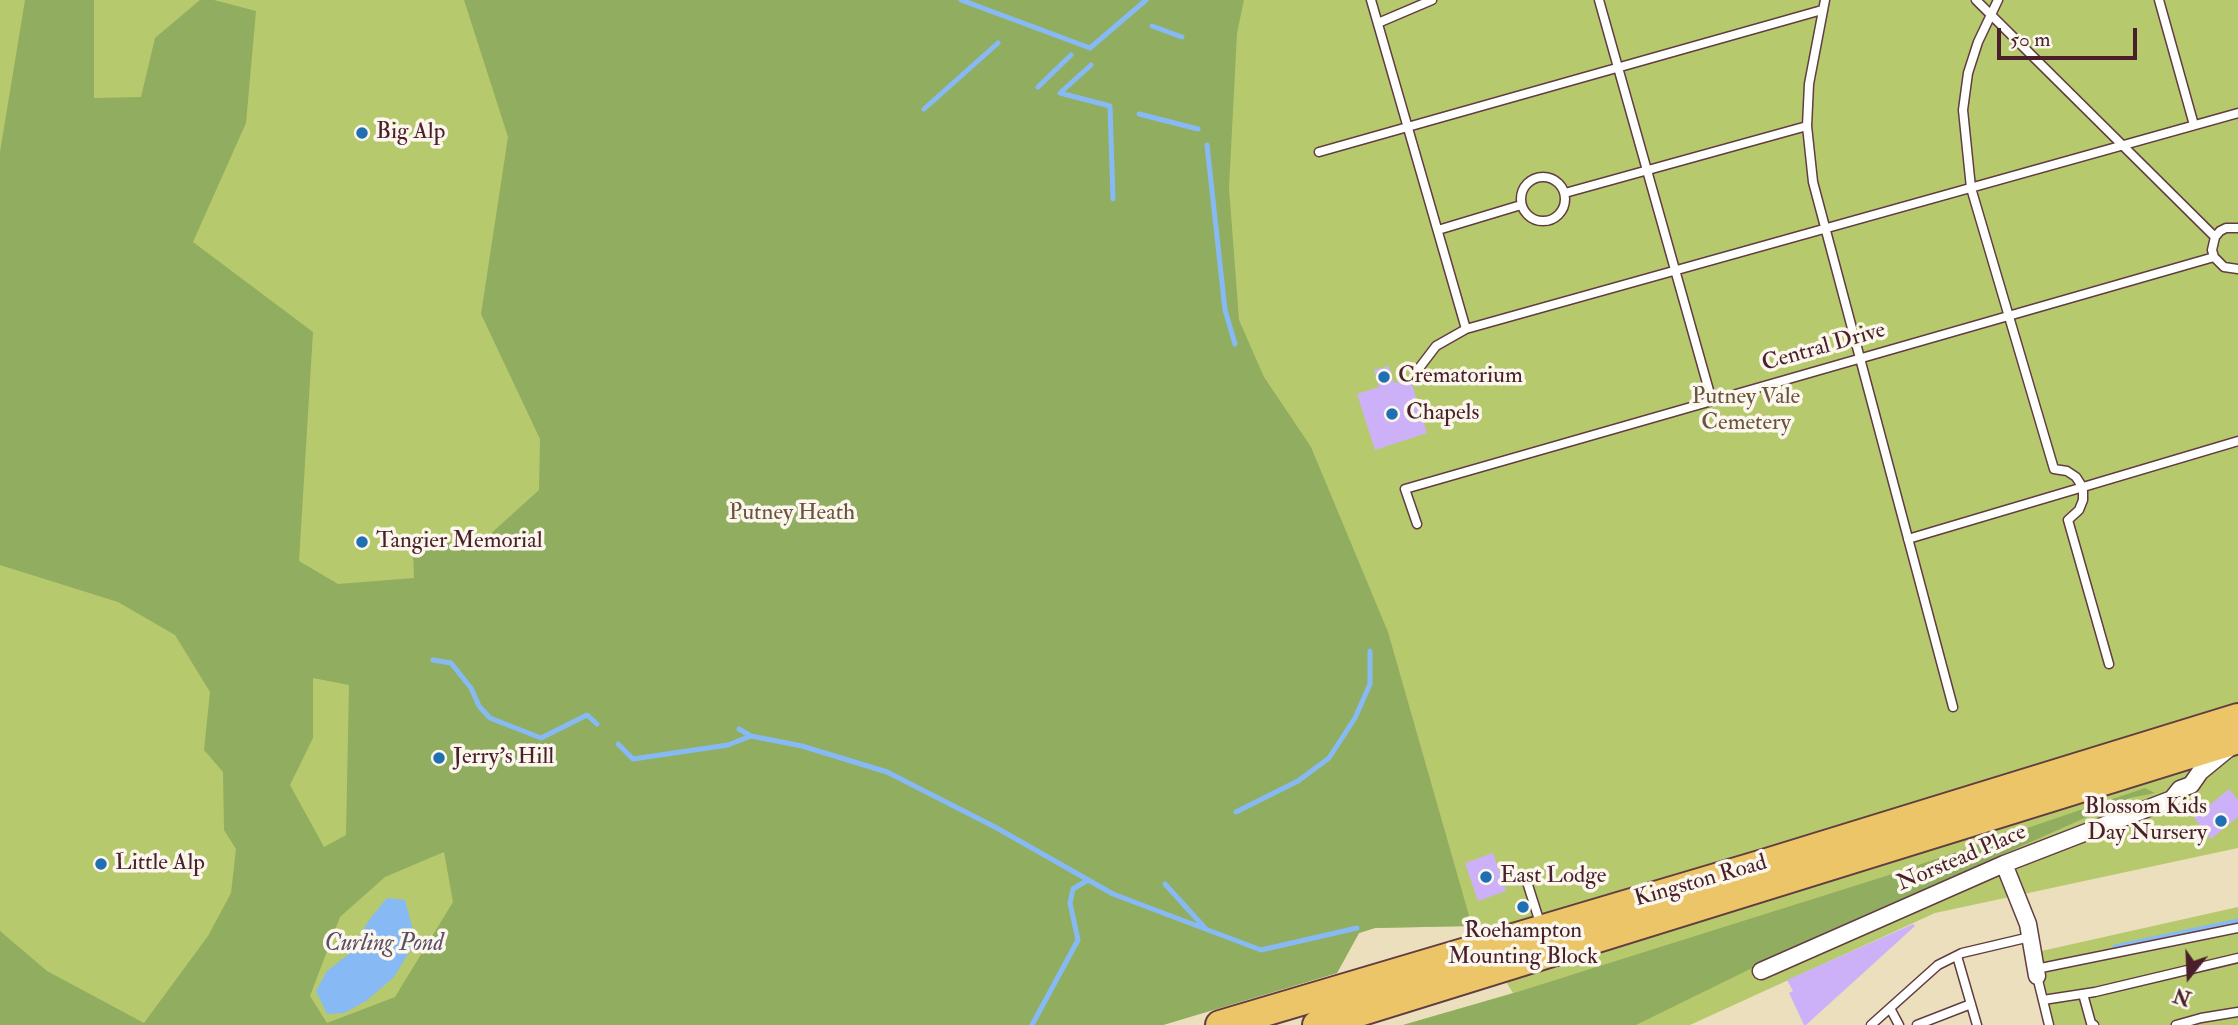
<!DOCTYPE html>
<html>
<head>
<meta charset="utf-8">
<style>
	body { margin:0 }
	#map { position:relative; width:2238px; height:1025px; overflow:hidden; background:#ecdfbd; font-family:"IM FELL Double Pica",serif }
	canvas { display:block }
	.north { position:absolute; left:2154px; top:941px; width:70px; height:70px; -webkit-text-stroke:5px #fbf7ec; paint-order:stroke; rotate:198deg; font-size:19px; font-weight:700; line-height:28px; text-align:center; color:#4a1f2b }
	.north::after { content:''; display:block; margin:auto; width:24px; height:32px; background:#4a1f2b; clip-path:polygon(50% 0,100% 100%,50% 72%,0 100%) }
	.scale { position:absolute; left:1997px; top:28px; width:140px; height:32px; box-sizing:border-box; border:4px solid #4a1f2b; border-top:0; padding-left:9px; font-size:21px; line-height:24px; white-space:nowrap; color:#4a1f2b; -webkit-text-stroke:5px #fbf7ec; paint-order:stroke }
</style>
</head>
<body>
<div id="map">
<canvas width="2238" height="1025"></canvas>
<div class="north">N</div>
<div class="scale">50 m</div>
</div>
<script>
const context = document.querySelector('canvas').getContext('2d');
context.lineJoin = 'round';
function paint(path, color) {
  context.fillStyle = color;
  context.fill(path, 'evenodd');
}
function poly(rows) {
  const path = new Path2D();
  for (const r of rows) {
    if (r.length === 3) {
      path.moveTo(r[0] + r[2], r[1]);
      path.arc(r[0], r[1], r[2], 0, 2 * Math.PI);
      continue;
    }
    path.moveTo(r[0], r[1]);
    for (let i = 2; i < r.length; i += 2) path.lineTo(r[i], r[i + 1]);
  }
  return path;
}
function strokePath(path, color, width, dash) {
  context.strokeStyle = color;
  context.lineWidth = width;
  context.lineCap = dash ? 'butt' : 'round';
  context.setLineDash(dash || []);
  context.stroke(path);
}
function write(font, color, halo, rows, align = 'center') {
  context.font = font + ' "IM FELL Double Pica",serif';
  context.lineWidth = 7;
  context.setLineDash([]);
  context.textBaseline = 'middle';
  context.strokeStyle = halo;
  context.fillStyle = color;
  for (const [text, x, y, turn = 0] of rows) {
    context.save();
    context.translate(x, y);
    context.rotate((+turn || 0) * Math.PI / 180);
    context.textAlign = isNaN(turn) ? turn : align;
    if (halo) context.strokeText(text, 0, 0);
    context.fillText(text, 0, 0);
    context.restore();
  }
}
paint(poly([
	[0,0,2238,0,2238,848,1935,913,1690,1025,1403,1025,1513,993,1472,926,1375,928,1359,933,1337,973,1163,1025,0,1025],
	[2238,907,2238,1025,2054,1025,2037,952]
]), '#b7c96d');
paint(poly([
	[25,0,94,0,94,98,141,97,155,38,200,0,214,0,256,11,246,123,193,242,313,332,299,561,338,584,414,578,413,548,487,537,539,490,540,439,481,314,508,137,464,0,1244,0,1237,33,1229,188,1239,320,1264,377,1311,447,1388,632,1472,926,1375,928,1359,933,1337,973,1163,1025,0,1025,0,931,47,971,144,1023,208,936,231,893,236,849,224,830,223,772,204,750,210,692,175,635,118,602,0,565,0,152],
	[313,678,349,685,346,835,324,847,290,785,313,738],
	[444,852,453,902,395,997,327,1023,310,996,340,917,385,877],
	[2145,788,2155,793,2130,798,1911,895,1793,948,1636,1025,1403,1025,1514,993,1886,876]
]), '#91ad60');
paint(poly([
	[387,898,405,900,416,941,394,977,366,1001,344,1013,327,1014,316,991,327,971,349,954,369,920]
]), '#87baf4');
strokePath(poly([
	[961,0,1090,48,1146,0],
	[1152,26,1182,37],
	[1091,65,1060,93,1110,106,1113,199],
	[1038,87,1071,55],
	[924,109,998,43],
	[1139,114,1198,129],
	[1207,145,1225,310,1235,344],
	[433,660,451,663,471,688,479,706,490,718,541,738,587,715,597,724],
	[739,729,751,736,802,746,887,772,995,827,1113,894,1261,950,1357,928],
	[618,744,633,759,728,745,751,736],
	[1236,812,1298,781,1329,758,1355,718,1370,684,1370,651],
	[1165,884,1205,928],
	[2115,947,2238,921],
	[1032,1025,1078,940,1070,903,1073,889,1088,880]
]), '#87baf4', 5);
paint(poly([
	[1389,366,1394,383,1410,378,1427,433,1375,450,1357,394,1379,387,1374,370],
	[2229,789,2238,800,2238,817,2211,839,2194,818],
	[1493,853,1506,891,1478,901,1465,863],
	[1913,924,1915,926,1806,1025,1804,1025,1789,993,1793,991,1787,980]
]), '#cdb1f8');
const lane = poly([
	[1371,0,1466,329,2238,113],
	[1599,0,1712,401],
	[1825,0,1809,84,1807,126,1813,182,1953,707],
	[1976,0,2215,237],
	[1998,0,1978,42,1968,73,1963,110,1971,188,2054,469,2067,471,2076,477,2083,488,2083,500,2079,510,2068,520,2109,664],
	[2159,0,2194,125],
	[1378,23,1432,0],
	[1319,152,1822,10],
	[1543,199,22],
	[1565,193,1807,126],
	[2238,228,2226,228,2220,231,2215,237,2212,250,2214,257,2224,267,2238,269],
	[1438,230,1521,205],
	[1420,367,1436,346,1466,329],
	[1417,524,1405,489,2214,257],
	[1908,539,2238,441],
	[1527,882,1541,926],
	[1957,956,1977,1025],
	[2036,969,2238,928],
	[2037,976,2049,1025],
	[2083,994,2091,1023,2094,1025],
	[2043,1000,2095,992,2238,958],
	[1890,1008,1899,1025],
	[1871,1025,1938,965,1962,953,2030,937],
	[1917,1025,1971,1004],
	[2176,1025,2201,1018,2238,1012]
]);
const street = poly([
	[2004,864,2028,924,2037,976],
	[1761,971,2004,864,2172,799,2180,789,2191,785,2200,772,2228,749]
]);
const highway = poly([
	[1220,1025,1770,862,2238,718],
	[1317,1025,2238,739]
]);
strokePath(lane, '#623c41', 11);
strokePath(street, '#623c41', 19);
strokePath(highway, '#623c41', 32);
strokePath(lane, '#fff', 8);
strokePath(street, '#fff', 16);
strokePath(highway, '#ecc569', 28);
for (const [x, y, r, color] of [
	[362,133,7,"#1f6fb2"],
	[1384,377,7,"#1f6fb2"],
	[1392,414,7,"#1f6fb2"],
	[362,542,7,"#1f6fb2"],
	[439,758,7,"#1f6fb2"],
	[2221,821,7,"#1f6fb2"],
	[101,864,7,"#1f6fb2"],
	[1486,877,7,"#1f6fb2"],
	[1523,907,7,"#1f6fb2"]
]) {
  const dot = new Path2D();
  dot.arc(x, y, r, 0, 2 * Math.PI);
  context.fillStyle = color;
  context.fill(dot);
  strokePath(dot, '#fbf7ec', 2.5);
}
write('23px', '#4a1f2b', '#fbf7ec', [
	["Big Alp",376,133],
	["Crematorium",1398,377],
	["Chapels",1406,414],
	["Tangier Memorial",376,542],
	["Jerry's Hill",453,758],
	["Blossom Kids",2207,808,"right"],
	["Day Nursery",2207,834,"right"],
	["Little Alp",115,864],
	["East Lodge",1500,877],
	["Roehampton",1523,932,"center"],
	["Mounting Block",1523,958,"center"]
], 'left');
write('23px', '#4a1f2b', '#fbf7ec', [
	["Central Drive",1824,348,-16],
	["Norstead Place",1962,859,-23],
	["Kingston Road",1701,882,-16]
]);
write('23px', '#6b523f', '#fbf7ec', [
	["Putney Vale",1746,398],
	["Cemetery",1746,424],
	["Putney Heath",792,514]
]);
write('italic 24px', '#5c4e67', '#fbf7ec', [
	["Curling Pond",384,945]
]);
</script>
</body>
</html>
